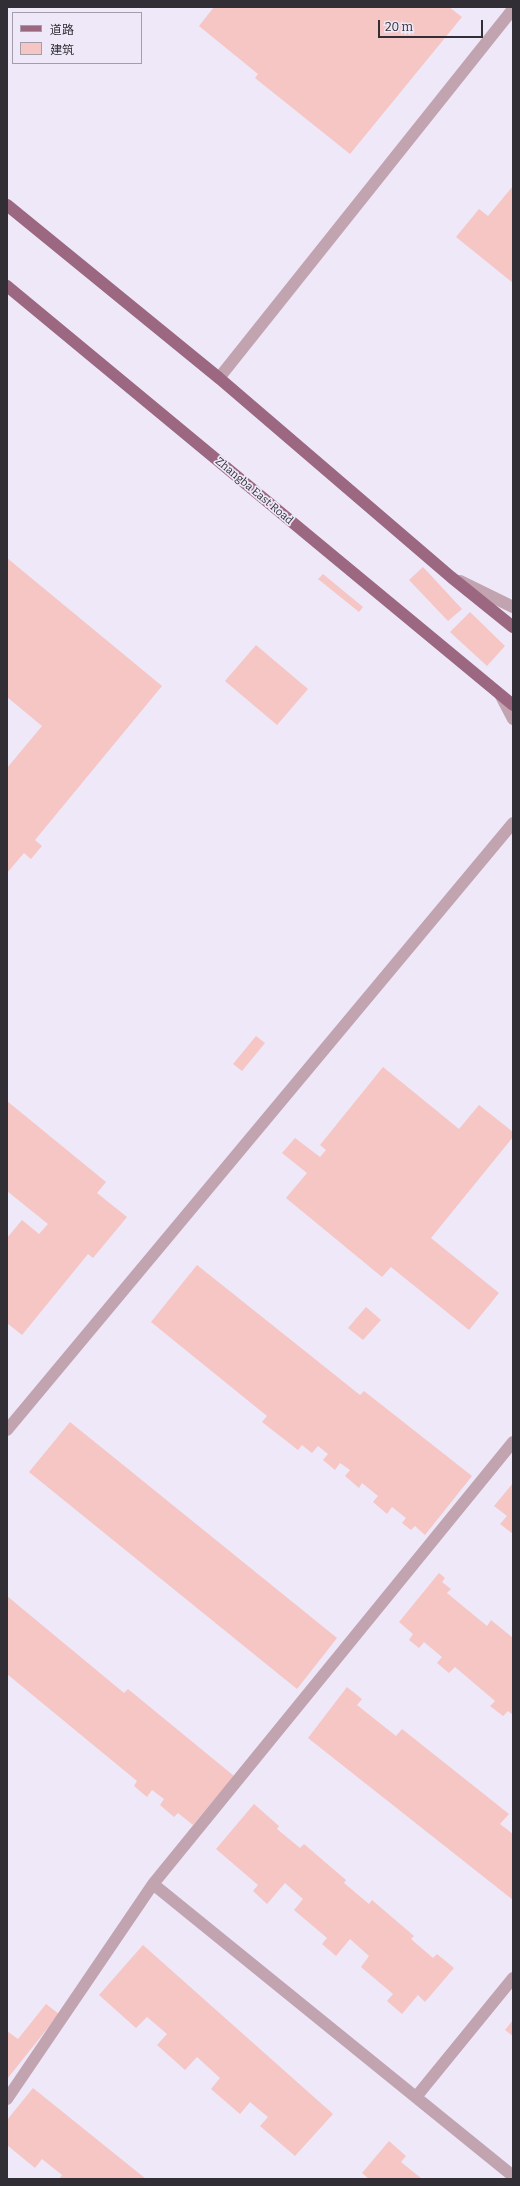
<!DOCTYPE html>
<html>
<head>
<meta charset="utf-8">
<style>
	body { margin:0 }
	#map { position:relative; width:520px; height:2186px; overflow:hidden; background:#eee8f8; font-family:Bitter,"Noto Sans SC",serif }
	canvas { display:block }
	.frame { position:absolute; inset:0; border:8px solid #312f35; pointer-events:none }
	.legend { position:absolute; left:12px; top:12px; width:130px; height:52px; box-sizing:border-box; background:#eee8f8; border:1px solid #a29eaa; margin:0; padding:5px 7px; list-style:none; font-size:12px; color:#312f35 }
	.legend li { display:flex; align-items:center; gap:8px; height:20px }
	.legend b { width:20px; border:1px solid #a29eaa }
	.scale { position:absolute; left:378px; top:20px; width:105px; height:18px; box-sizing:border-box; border:2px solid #312f35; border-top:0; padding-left:5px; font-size:12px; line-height:14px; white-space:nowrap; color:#312f35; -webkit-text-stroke:3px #eee8f8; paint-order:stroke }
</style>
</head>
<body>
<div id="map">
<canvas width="520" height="2186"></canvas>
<div class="frame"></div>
<ul class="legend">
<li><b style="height:5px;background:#9b6781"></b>道路</li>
<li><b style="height:11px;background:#f5c6c4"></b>建筑</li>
</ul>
<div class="scale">20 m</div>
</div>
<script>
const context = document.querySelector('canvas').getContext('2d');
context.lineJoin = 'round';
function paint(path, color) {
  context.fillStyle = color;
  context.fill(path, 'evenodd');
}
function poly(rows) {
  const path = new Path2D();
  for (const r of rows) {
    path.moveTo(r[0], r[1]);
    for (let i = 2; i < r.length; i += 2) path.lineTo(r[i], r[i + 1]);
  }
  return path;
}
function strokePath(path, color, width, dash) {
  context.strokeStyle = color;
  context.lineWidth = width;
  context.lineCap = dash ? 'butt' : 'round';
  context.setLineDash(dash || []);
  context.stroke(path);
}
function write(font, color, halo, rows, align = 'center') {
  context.font = font + ' Bitter,serif';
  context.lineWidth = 3.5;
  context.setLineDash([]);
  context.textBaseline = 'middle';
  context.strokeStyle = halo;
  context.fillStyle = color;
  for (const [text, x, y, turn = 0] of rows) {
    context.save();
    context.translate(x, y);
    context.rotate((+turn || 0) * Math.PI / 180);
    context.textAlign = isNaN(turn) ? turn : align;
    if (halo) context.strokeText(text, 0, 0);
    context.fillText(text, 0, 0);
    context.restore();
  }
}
paint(poly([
	[214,7,449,7,462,17,350,154,255,78,258,74,199,26],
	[513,186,513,283,456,237,479,209,488,216],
	[7,558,162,686,35,840,42,846,31,859,24,853,7,873,7,768,42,726,7,697],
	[423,567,462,609,448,621,409,580],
	[323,574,363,607,359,612,318,579],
	[470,612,505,646,487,666,450,632],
	[256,645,308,689,277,725,225,681],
	[256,1036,265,1043,242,1071,233,1064],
	[383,1067,459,1129,479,1105,513,1132,513,1137,431,1238,499,1293,469,1330,391,1267,382,1277,286,1198,307,1173,282,1153,295,1138,320,1157,326,1150,320,1145],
	[7,1101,106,1182,97,1193,127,1217,93,1258,88,1254,22,1335,7,1323,7,1238,22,1220,39,1234,48,1224,7,1191],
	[197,1265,360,1395,364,1391,472,1476,425,1535,415,1526,411,1530,402,1523,406,1518,392,1507,387,1514,373,1502,378,1496,362,1483,359,1488,345,1476,350,1470,340,1463,335,1470,323,1460,328,1454,318,1446,312,1453,302,1445,298,1450,262,1422,267,1416,151,1322],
	[366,1307,381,1320,363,1340,348,1328],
	[70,1422,337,1638,297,1689,29,1472],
	[513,1483,513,1534,500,1524,507,1516,494,1506],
	[439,1573,445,1578,442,1582,451,1589,447,1593,487,1626,491,1620,513,1638,513,1715,508,1711,503,1716,490,1706,495,1701,455,1667,449,1673,437,1663,442,1657,424,1642,419,1648,409,1640,413,1634,399,1622],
	[7,1596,124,1693,128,1689,234,1776,193,1825,178,1813,174,1817,160,1805,164,1799,152,1790,147,1797,134,1786,137,1781,7,1674],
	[347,1687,362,1699,357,1705,396,1736,402,1729,509,1814,500,1824,513,1834,513,1900,308,1738],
	[254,1804,279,1826,277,1829,300,1848,304,1844,346,1880,344,1883,369,1904,372,1900,414,1936,411,1939,433,1958,437,1954,454,1968,425,2002,418,1995,402,2014,387,2001,393,1994,361,1967,369,1956,350,1939,336,1956,322,1944,327,1938,294,1910,303,1899,285,1883,267,1904,253,1891,258,1885,216,1849],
	[143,1945,333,2114,295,2156,260,2126,268,2117,250,2102,240,2114,211,2089,220,2078,197,2057,185,2070,157,2045,167,2034,147,2017,136,2028,99,1995],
	[46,2004,59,2014,7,2079,7,2031,18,2039],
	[513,2020,513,2036,505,2030],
	[33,2088,146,2179,59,2179,62,2175,42,2159,35,2168,7,2145,7,2120],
	[389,2141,406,2156,401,2162,422,2179,369,2179,362,2173]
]), '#f5c6c4');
strokePath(poly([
	[219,378,513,9],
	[460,581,513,607],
	[501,696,513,719],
	[7,1430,513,823],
	[153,1884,513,2176],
	[416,2097,513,1978],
	[7,2099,153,1884,513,1442]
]), '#c2a4b1', 12);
strokePath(poly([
	[7,205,219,378,451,577,513,627],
	[7,286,513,705]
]), '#9b6781', 12);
write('11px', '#312f35', '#eee8f8', [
	["Zhangba East Road",254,491,40]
]);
</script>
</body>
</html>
